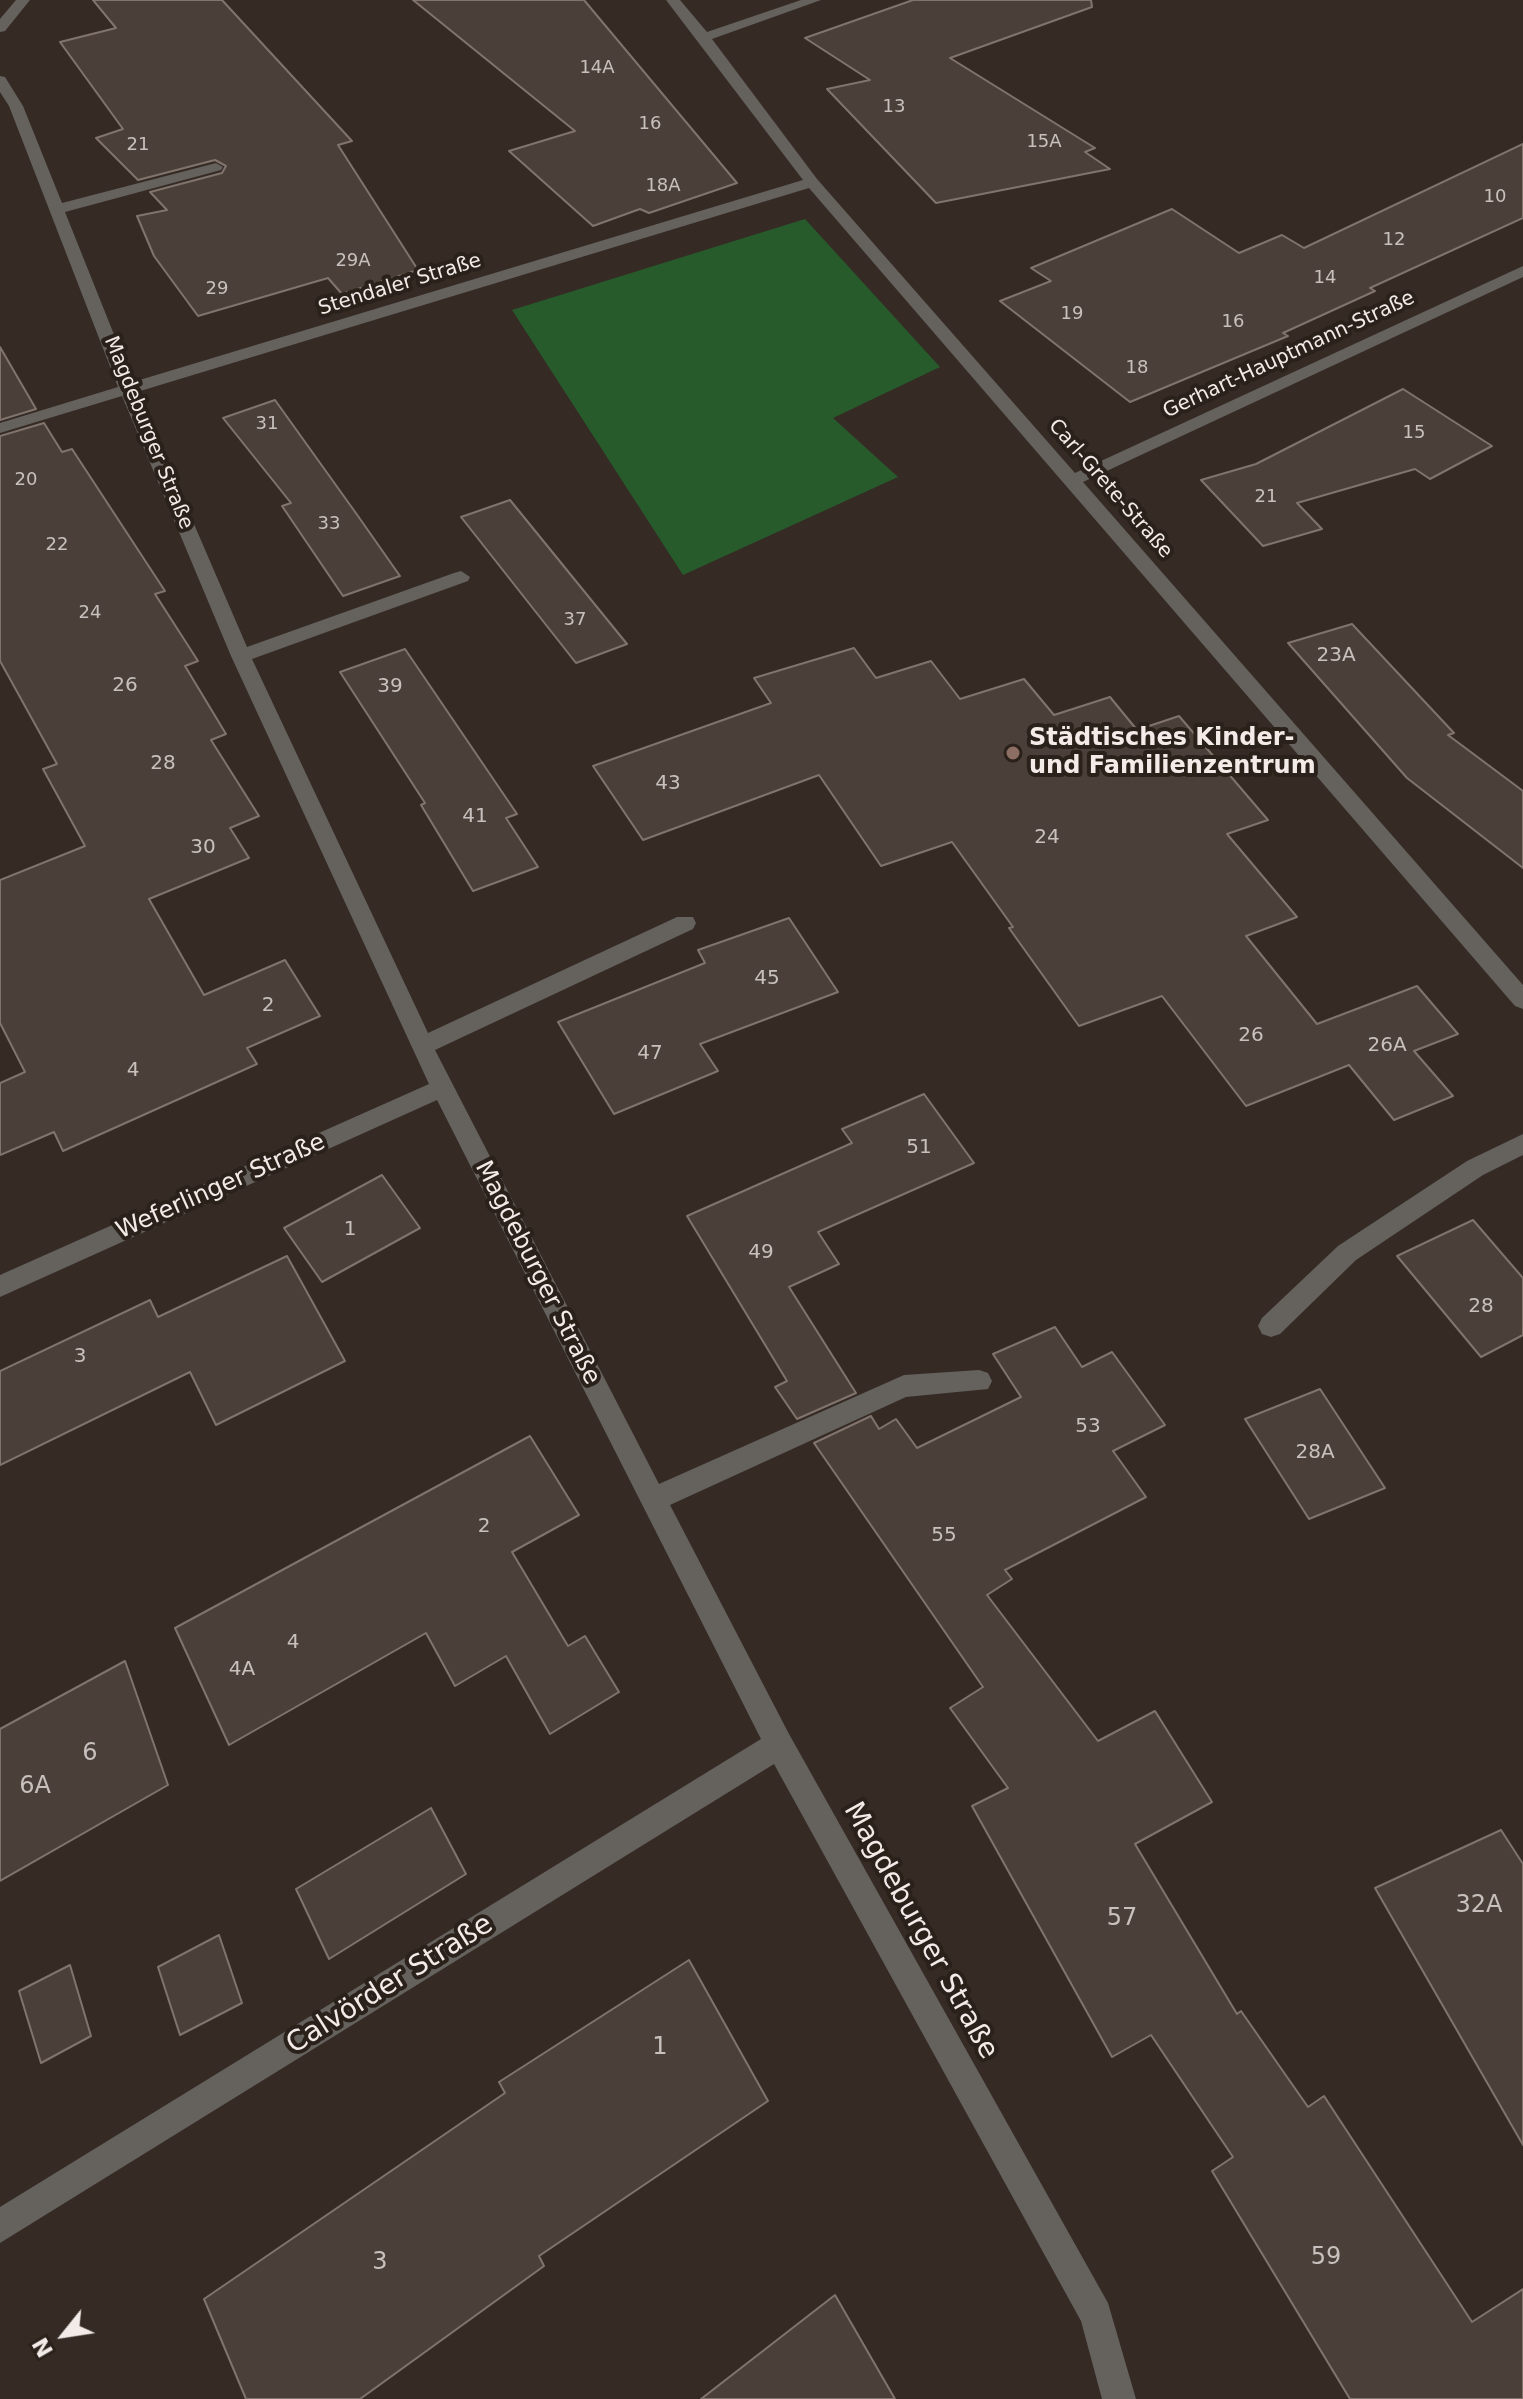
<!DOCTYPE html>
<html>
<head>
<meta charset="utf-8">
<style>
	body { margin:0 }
	#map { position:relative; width:1523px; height:2399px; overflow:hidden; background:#352b24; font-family:"DejaVu Sans",sans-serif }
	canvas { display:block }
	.north { position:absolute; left:24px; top:2295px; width:80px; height:80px; -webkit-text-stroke:6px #2a211b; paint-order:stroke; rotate:240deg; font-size:22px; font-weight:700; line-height:32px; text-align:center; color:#f2ebe7 }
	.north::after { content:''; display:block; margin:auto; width:28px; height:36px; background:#f2ebe7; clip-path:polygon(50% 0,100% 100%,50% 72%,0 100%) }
</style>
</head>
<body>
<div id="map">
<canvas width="1523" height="2399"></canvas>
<div class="north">N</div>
</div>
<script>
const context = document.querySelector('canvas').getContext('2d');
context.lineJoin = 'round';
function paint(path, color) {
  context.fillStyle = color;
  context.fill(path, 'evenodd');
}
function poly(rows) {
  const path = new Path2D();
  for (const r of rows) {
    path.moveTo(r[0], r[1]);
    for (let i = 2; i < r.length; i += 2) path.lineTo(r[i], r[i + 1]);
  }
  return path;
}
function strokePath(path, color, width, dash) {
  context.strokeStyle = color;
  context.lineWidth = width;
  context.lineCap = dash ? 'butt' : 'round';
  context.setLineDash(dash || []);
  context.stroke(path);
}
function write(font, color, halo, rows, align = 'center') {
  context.font = font + ' "DejaVu Sans",sans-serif';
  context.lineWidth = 8;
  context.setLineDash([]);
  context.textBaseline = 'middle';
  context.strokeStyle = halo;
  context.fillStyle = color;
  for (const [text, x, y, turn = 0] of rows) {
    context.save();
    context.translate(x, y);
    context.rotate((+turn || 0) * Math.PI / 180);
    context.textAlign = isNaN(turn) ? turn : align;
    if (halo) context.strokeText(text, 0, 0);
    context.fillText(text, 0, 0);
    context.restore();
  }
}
paint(poly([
	[805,219,940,367,833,418,898,477,683,575,512,310]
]), '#275b2c');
const building = poly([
	[93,0,222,0,352,141,338,145,418,270,342,294,328,278,198,316,154,256,137,216,167,210,150,192,222,173,226,166,215,160,138,180,96,138,123,129,60,42,116,28,93,0],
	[413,0,584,0,737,183,649,213,640,209,593,226,509,151,575,131,413,0],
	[913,0,1091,0,1092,7,950,58,1095,148,1085,152,1110,169,936,203,827,89,870,80,805,38,913,0],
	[1523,144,1523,218,1370,288,1375,291,1283,333,1288,336,1130,402,1000,301,1051,281,1031,268,1172,209,1239,253,1282,235,1304,248,1523,144],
	[0,347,36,409,0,420,0,347],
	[1403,389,1492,446,1430,479,1415,469,1297,503,1322,529,1263,546,1201,480,1256,464,1403,389],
	[275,400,358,516,400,576,343,596,282,506,291,503,223,418,275,400],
	[44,423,62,452,72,449,165,591,155,594,198,661,185,666,226,734,211,740,259,816,230,828,249,858,149,899,204,995,285,960,320,1016,247,1048,257,1064,63,1151,54,1132,0,1155,0,1083,25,1072,0,1023,0,880,85,846,43,769,57,764,0,661,0,436,44,423],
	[510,500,627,644,576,663,461,517,510,500],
	[1352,624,1454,733,1448,735,1523,791,1523,868,1407,778,1288,643,1352,624],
	[854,648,876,678,931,661,960,699,1024,679,1054,715,1110,697,1137,730,1179,716,1268,820,1227,834,1297,917,1246,936,1317,1024,1417,986,1458,1034,1414,1051,1453,1096,1394,1120,1349,1065,1246,1106,1162,996,1079,1026,1009,928,1013,927,952,842,881,866,819,775,643,840,593,766,771,703,754,678,854,648],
	[405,649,517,814,506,818,538,867,473,891,421,805,425,803,340,672,405,649],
	[789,918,838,992,700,1044,718,1071,614,1114,558,1022,705,963,698,950,789,918],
	[924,1094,974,1163,818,1232,839,1264,789,1287,856,1393,797,1419,775,1387,787,1381,687,1216,852,1143,842,1129,924,1094],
	[382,1175,420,1228,322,1282,284,1228,382,1175],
	[1473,1220,1523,1278,1523,1335,1481,1357,1397,1256,1473,1220],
	[287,1256,345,1361,216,1425,190,1372,0,1465,0,1371,150,1300,158,1317,287,1256],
	[1055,1327,1082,1367,1112,1352,1165,1425,1113,1451,1146,1497,1005,1570,1012,1579,987,1595,1098,1741,1155,1711,1212,1802,1135,1844,1237,2014,1241,2011,1308,2107,1324,2096,1472,2322,1523,2289,1523,2399,1350,2399,1212,2171,1233,2157,1151,2035,1112,2057,972,1806,1008,1788,950,1708,983,1687,814,1443,871,1416,879,1429,896,1419,917,1448,1021,1397,993,1354,1055,1327],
	[1320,1389,1385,1488,1309,1519,1245,1419,1320,1389],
	[530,1436,579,1515,512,1552,568,1646,585,1636,619,1692,550,1734,506,1656,455,1686,426,1633,229,1745,175,1628,530,1436],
	[125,1661,168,1785,0,1881,0,1729,125,1661],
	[431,1808,466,1874,329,1959,296,1889,431,1808],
	[1501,1830,1523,1864,1523,2145,1375,1888,1501,1830],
	[219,1935,242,2003,180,2035,158,1967,219,1935],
	[689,1960,768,2101,539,2256,544,2266,360,2399,246,2399,204,2299,505,2093,499,2082,689,1960],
	[70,1965,91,2036,41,2063,19,1991,70,1965],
	[835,2295,895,2399,701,2399,835,2295]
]);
paint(building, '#4b4039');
strokePath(building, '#80746d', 2);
paint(poly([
	[16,0,30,0,5,31,0,32,0,19,16,0],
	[666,0,680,0,707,32,801,0,821,0,712,39,817,179,1075,473,1523,266,1523,277,1083,482,1523,985,1523,1009,1515,1006,809,188,137,392,247,647,454,573,461,571,470,577,468,581,252,659,428,1033,677,917,693,917,696,923,693,929,435,1050,659,1484,904,1375,979,1370,988,1373,992,1381,988,1389,906,1397,670,1505,789,1734,1108,2303,1136,2399,1102,2399,1081,2321,774,1764,0,2243,0,2207,761,1739,437,1100,0,1297,0,1275,429,1084,231,656,122,396,0,433,0,423,118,387,9,106,0,92,0,76,5,77,23,106,62,203,216,163,223,167,221,170,65,212,133,382,803,180,666,0],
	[1523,1134,1523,1155,1483,1175,1356,1260,1280,1334,1271,1337,1262,1334,1258,1326,1262,1318,1338,1246,1467,1161,1523,1134]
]), '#65615d');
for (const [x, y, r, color] of [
	[1013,753,8,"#8d6e63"]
]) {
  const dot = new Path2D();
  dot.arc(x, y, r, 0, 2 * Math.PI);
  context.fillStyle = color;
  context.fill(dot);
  strokePath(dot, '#2a211b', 3);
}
write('18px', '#c8c0bc', null, [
	["14A",597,68],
	["13",894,107],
	["16",650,124],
	["15A",1044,142],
	["21",138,145],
	["18A",663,186],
	["10",1495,197],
	["12",1394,240],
	["29A",353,261],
	["14",1325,278],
	["29",217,289],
	["19",1072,314],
	["16",1233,322],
	["18",1137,368],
	["31",267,424],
	["15",1414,433],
	["20",26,480],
	["21",1266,497],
	["33",329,524],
	["22",57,545],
	["24",90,613],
	["37",575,620]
]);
write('20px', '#f2ebe7', '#2a211b', [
	["Stendaler Straße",400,285,-17],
	["Gerhart-Hauptmann-Straße",1289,355,-25],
	["Magdeburger Straße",148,433,68],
	["Carl-Grete-Straße",1110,489,49]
]);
write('20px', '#c8c0bc', null, [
	["23A",1336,656],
	["26",125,686],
	["39",390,687],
	["28",163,764],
	["43",668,784],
	["41",475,817],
	["24",1047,838],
	["30",203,848],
	["45",767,979],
	["2",268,1006],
	["26",1251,1036],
	["26A",1387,1046],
	["47",650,1054],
	["4",133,1071],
	["51",919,1148],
	["1",350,1230],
	["49",761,1253],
	["28",1481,1307],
	["3",80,1357],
	["53",1088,1427],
	["28A",1315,1453],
	["2",484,1527],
	["55",944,1536],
	["4",293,1643],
	["4A",242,1670]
]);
write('bold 24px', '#f2ebe7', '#2a211b', [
	["Städtisches Kinder-",1029,739],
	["und Familienzentrum",1029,767]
], 'left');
write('24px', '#f2ebe7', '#2a211b', [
	["Weferlinger Straße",221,1187,-24],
	["Magdeburger Straße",537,1273,63]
]);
write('24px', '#c8c0bc', null, [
	["6",90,1754],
	["6A",35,1787],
	["32A",1479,1906],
	["57",1122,1919],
	["1",660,2048],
	["59",1326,2258],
	["3",380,2263]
]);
write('28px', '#f2ebe7', '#2a211b', [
	["Magdeburger Straße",920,1931,61],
	["Calvörder Straße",390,1985,-32]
]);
</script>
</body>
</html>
